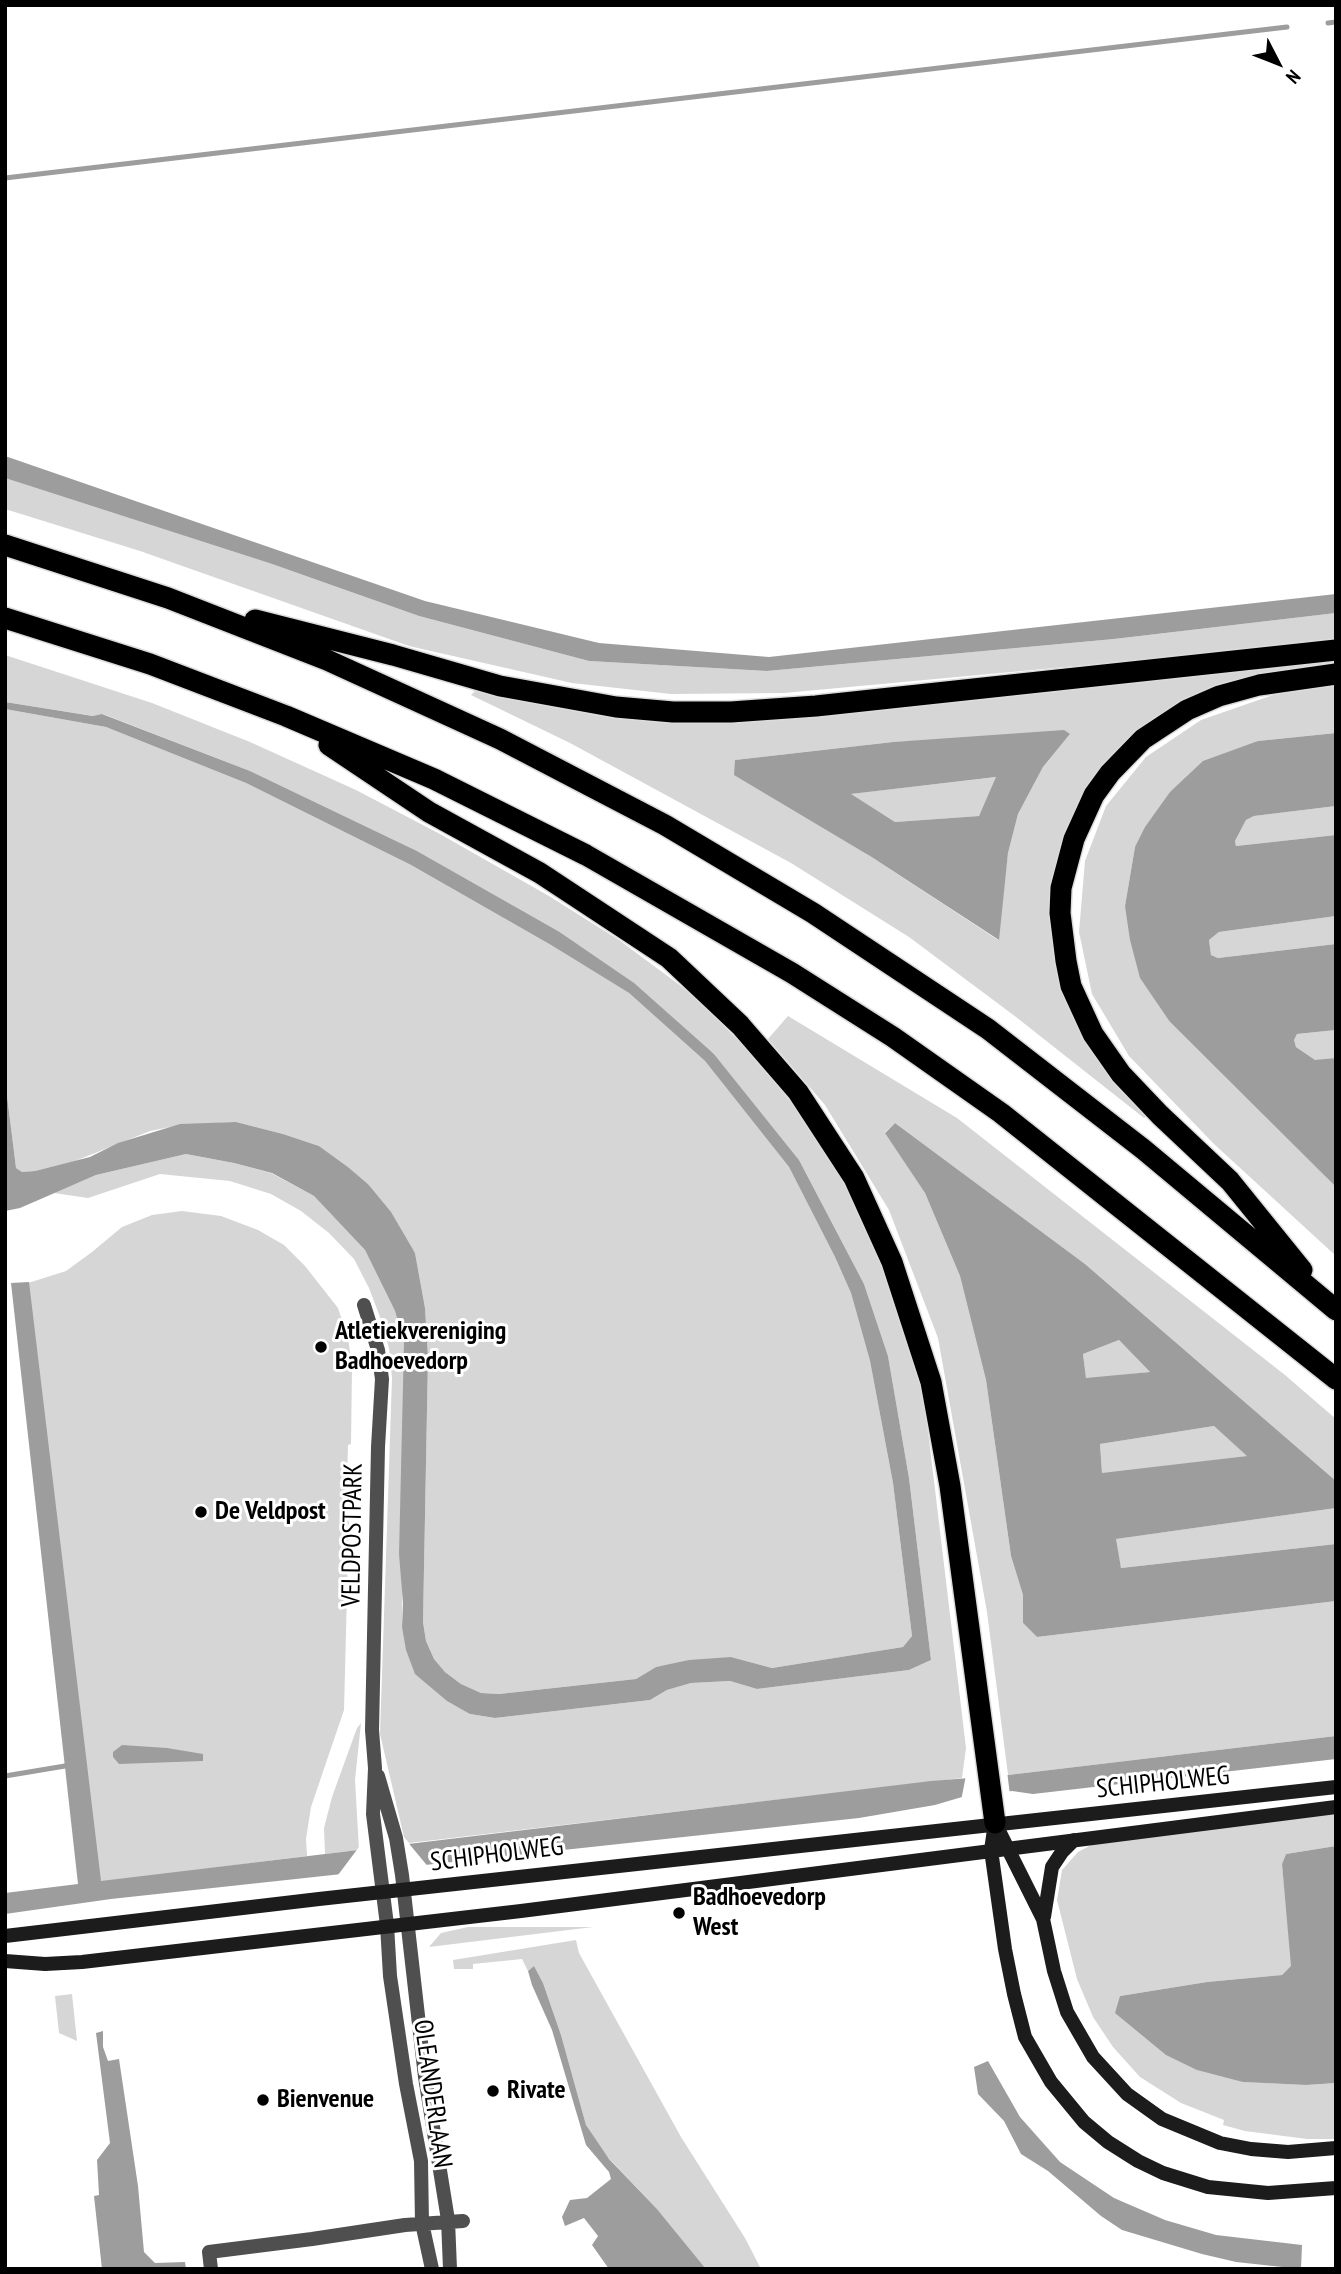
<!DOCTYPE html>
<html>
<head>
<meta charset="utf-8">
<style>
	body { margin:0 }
	#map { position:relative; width:1341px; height:2274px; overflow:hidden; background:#fff; font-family:"PT Sans Narrow",sans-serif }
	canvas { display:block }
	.frame { position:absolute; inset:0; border:7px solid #000; pointer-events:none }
	.north { position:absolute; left:1243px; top:28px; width:70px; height:70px; -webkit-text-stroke:5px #fff; paint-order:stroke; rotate:132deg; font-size:19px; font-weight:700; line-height:28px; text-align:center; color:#000 }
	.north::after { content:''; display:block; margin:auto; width:24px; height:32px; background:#000; clip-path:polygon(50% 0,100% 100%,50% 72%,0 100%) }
</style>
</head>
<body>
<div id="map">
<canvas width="1341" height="2274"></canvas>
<div class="frame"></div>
<div class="north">N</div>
</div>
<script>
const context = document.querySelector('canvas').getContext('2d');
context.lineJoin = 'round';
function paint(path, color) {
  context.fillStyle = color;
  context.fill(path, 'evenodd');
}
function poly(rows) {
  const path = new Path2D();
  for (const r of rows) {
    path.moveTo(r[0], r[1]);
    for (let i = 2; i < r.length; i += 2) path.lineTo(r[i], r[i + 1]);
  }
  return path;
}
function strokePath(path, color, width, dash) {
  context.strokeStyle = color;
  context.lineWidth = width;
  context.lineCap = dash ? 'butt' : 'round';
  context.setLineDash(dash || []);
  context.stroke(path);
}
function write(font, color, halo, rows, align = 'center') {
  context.font = font + ' "PT Sans Narrow",sans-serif';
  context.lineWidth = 6;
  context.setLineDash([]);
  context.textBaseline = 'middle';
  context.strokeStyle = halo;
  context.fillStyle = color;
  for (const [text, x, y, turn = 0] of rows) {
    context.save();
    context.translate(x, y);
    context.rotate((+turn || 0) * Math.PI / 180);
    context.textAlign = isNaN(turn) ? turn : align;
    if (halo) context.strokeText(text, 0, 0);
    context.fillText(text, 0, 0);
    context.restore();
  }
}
paint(poly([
	[5,478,272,564,419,616,589,661,767,671,1114,639,1336,613,1336,642,784,693,671,694,572,683,409,646,140,551,5,509],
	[5,655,152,703,250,742,356,790,440,834,549,896,619,940,689,992,746,1048,805,1119,854,1195,885,1260,922,1381,966,1748,962,1778,409,1843,404,1837,380,1734,392,1378,389,1348,380,1317,369,1288,354,1259,329,1233,301,1211,271,1194,230,1181,160,1174,88,1198,54,1193,96,1175,186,1154,234,1163,271,1173,314,1196,365,1250,395,1311,405,1343,402,1627,470,1714,495,1718,650,1700,667,1690,691,1683,730,1681,757,1689,909,1670,931,1660,909,1478,888,1356,864,1284,799,1160,714,1054,558,931,417,851,250,771,103,714,94,716,5,702],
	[1336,656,1336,670,1156,719,1063,851,1067,994,1151,1113,1144,1118,1016,1017,909,937,791,863,570,743,471,695,475,691,581,712,673,718],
	[1070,734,1043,767,1018,814,1008,853,998,940,870,856,735,760,893,742],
	[1336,684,1336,733,1258,741,1135,847,1125,906,1170,1022,1336,1187,1336,1256,1214,1144,1129,1056,1092,994,1079,932,1085,861,1106,806,1146,757,1201,720,1273,695],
	[5,709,106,727,246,783,411,865,551,945,629,993,705,1061,789,1167,835,1257,851,1293,870,1361,893,1483,912,1636,903,1647,772,1668,731,1657,656,1667,636,1679,499,1694,481,1693,461,1684,445,1672,434,1659,426,1641,423,1622,428,1357,425,1308,415,1253,368,1184,348,1167,319,1146,283,1134,236,1122,180,1125,150,1131,75,1161,35,1171,22,1172,16,1168,5,1080],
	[997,777,979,816,895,822,850,794],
	[1336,806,1336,835,1236,846,1235,841,1246,820,1254,816],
	[1336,916,1336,944,1218,958,1211,955,1209,940,1219,932],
	[788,1016,957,1118,1285,1375,1336,1419,1336,1481,1085,1264,895,1123,885,1132,925,1193,960,1276,986,1380,1011,1556,1023,1595,1023,1623,1037,1637,1336,1601,1336,1736,1008,1775,987,1612,938,1338,889,1210,825,1105,768,1039],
	[1336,1030,1336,1058,1316,1061,1296,1047,1294,1040,1297,1034],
	[182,1211,221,1216,258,1230,284,1245,305,1266,338,1308,348,1338,352,1366,351,1444,348,1445,346,1515,349,1515,344,1710,311,1807,306,1839,307,1856,100,1882,28,1283,66,1271,92,1252,122,1227,152,1215],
	[1119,1340,1150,1372,1086,1379,1083,1354],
	[1214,1426,1248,1456,1102,1474,1100,1444],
	[1336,1508,1336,1544,1121,1568,1115,1539],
	[361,1723,355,1780,359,1850,325,1854,324,1828,332,1797,357,1728],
	[1336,1813,1336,1846,1286,1854,1282,1864,1292,1966,1282,1975,1207,1982,1120,1996,1243,2082,1306,2085,1336,2083,1336,2139,1307,2139,1245,2131,1223,2125,1224,2120,1181,2103,1140,2077,1113,2047,1093,2017,1077,1979,1057,1900,1062,1870,1078,1852,1093,1844],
	[468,1927,593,1927,429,1947,441,1933],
	[576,1940,579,1953,681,2137,745,2238,761,2269,706,2269,657,2209,600,2149,586,2125,561,2035,543,1983,534,1966,528,1971,522,1959,473,1964,473,1969,454,1969,453,1960],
	[72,1994,77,2041,59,2033,55,1996]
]), '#d6d6d6');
paint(poly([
	[5,456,425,601,599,643,769,657,1336,594,1336,613,1114,639,767,671,589,661,419,616,272,564,5,478],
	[5,702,93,716,102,714,250,771,417,851,558,931,634,983,714,1054,799,1160,864,1284,888,1356,909,1478,931,1660,909,1670,757,1689,730,1681,691,1683,667,1690,650,1700,495,1718,470,1714,447,1701,415,1674,406,1650,402,1627,403,1603,399,1554,404,1343,395,1311,365,1250,314,1196,272,1173,234,1163,186,1154,96,1175,20,1208,5,1211,5,1080,16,1168,22,1172,35,1171,90,1157,118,1143,180,1124,236,1122,283,1134,319,1146,348,1167,368,1184,391,1212,415,1253,425,1308,428,1357,423,1622,426,1641,434,1659,445,1672,461,1684,481,1693,499,1694,636,1679,656,1667,689,1660,731,1657,772,1668,903,1647,912,1636,893,1483,870,1361,851,1293,835,1257,789,1167,705,1061,629,993,551,945,411,865,246,783,106,727,5,709],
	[1064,730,1070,734,1043,767,1018,814,1008,853,999,940,870,856,734,775,735,760,893,742],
	[996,777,979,816,895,822,851,794],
	[1336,733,1336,806,1254,816,1246,820,1235,841,1236,846,1336,835,1336,916,1219,932,1209,940,1211,955,1218,958,1336,944,1336,1030,1297,1034,1294,1040,1296,1047,1315,1060,1336,1058,1336,1187,1170,1022,1140,978,1130,940,1125,906,1135,847,1145,827,1170,792,1203,761,1258,741],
	[895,1123,1085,1264,1336,1481,1336,1508,1116,1539,1121,1568,1336,1544,1336,1601,1037,1637,1023,1623,1023,1595,1011,1556,986,1380,960,1276,925,1193,885,1133],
	[1119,1340,1150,1372,1086,1378,1083,1354],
	[1214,1426,1247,1456,1102,1473,1100,1444],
	[29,1282,101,1881,931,1781,1008,1775,1336,1736,1336,1759,1033,1794,1012,1791,962,1797,935,1805,859,1818,111,1899,5,1914,5,1893,78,1884,11,1283],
	[122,1745,167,1748,203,1754,203,1761,119,1764,113,1757,113,1752],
	[1336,1846,1336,2083,1306,2085,1243,2082,1197,2070,1166,2055,1115,2013,1120,1996,1207,1982,1282,1975,1291,1966,1282,1864,1286,1854],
	[534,1966,543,1983,561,2035,586,2125,609,2159,657,2209,706,2269,609,2269,592,2245,598,2236,584,2218,565,2226,562,2217,570,2200,587,2198,611,2179,609,2172,586,2145,552,2030,532,1985,528,1971],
	[103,2031,103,2047,108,2061,119,2059,138,2186,144,2252,155,2263,185,2262,186,2269,102,2269,94,2196,99,2195,97,2160,110,2143,96,2033],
	[988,2061,1020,2117,1060,2162,1114,2198,1165,2220,1216,2235,1302,2245,1301,2269,1236,2262,1202,2254,1122,2230,1101,2216,1048,2171,1021,2154,1004,2121,978,2094,974,2067]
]), '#9d9d9d');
paint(poly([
	[1007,1771,1010,1795,961,1801,966,1775],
	[406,1840,430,1869,335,1879,359,1847]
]), '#fff');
strokePath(poly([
	[1328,23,1336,22],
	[5,178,1287,27],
	[5,1776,65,1766]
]), '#9d9d9d', 5);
const highway = poly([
	[5,545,168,598,327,660,500,739,665,825,813,913,988,1029,1143,1149,1336,1310],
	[5,618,150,664,286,716,434,779,586,855,792,973,893,1037,1001,1113,1336,1379],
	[255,620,393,655,500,686,616,707,673,712,731,712,816,706,1336,650],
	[329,745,429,812,540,873,669,958,740,1025,798,1092,854,1178,892,1262,931,1382,950,1486,995,1823],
	[1302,1270,1230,1181,1160,1115,1121,1074,1093,1034,1071,986,1066,961,1060,913,1061,888,1074,839,1094,795,1110,773,1143,739,1187,710,1219,696,1259,685,1336,674]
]);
strokePath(highway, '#dbdbdb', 24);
strokePath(poly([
	[364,1305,378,1350,382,1379,378,1447,372,1730,375,1768,373,1814,387,1925,390,1976,406,2084,421,2161,422,2223,432,2269],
	[378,1776,396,1838,402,1875,425,2077,448,2220,450,2269],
	[211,2269,209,2252,312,2239,405,2225,463,2221]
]), '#4f4f4f', 14);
strokePath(poly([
	[995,1823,991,1850,1005,1949,1014,1994,1025,2037,1051,2082,1084,2122,1108,2142,1138,2161,1163,2173,1208,2187,1268,2193,1336,2188],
	[995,1823,1043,1919,1054,1971,1067,2012,1093,2057,1127,2094,1162,2119,1220,2143,1251,2149,1288,2152,1336,2148],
	[1044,1917,1052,1867,1062,1852,1074,1840],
	[5,1936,319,1899,1336,1787],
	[5,1961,45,1964,82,1962,521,1911,1336,1807]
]), '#1c1c1c', 14);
strokePath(highway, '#000', 21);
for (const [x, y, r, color] of [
	[321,1347,7,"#000"],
	[201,1512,7,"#000"],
	[679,1913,7,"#000"],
	[493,2091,7,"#000"],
	[263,2100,7,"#000"]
]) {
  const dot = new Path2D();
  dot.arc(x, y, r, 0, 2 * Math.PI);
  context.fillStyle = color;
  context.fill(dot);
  strokePath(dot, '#fff', 2.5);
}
write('bold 26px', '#000', '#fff', [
	["Atletiekvereniging",335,1332],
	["Badhoevedorp",335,1362],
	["De Veldpost",215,1512],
	["Badhoevedorp",693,1898],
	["West",693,1928],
	["Rivate",507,2091],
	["Bienvenue",277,2100]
], 'left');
write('26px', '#000', '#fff', [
	["VELDPOSTPARK",353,1535,-89],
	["SCHIPHOLWEG",1163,1783,-6],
	["SCHIPHOLWEG",497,1855,-7],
	["OLEANDERLAAN",432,2094,82]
]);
</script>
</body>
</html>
